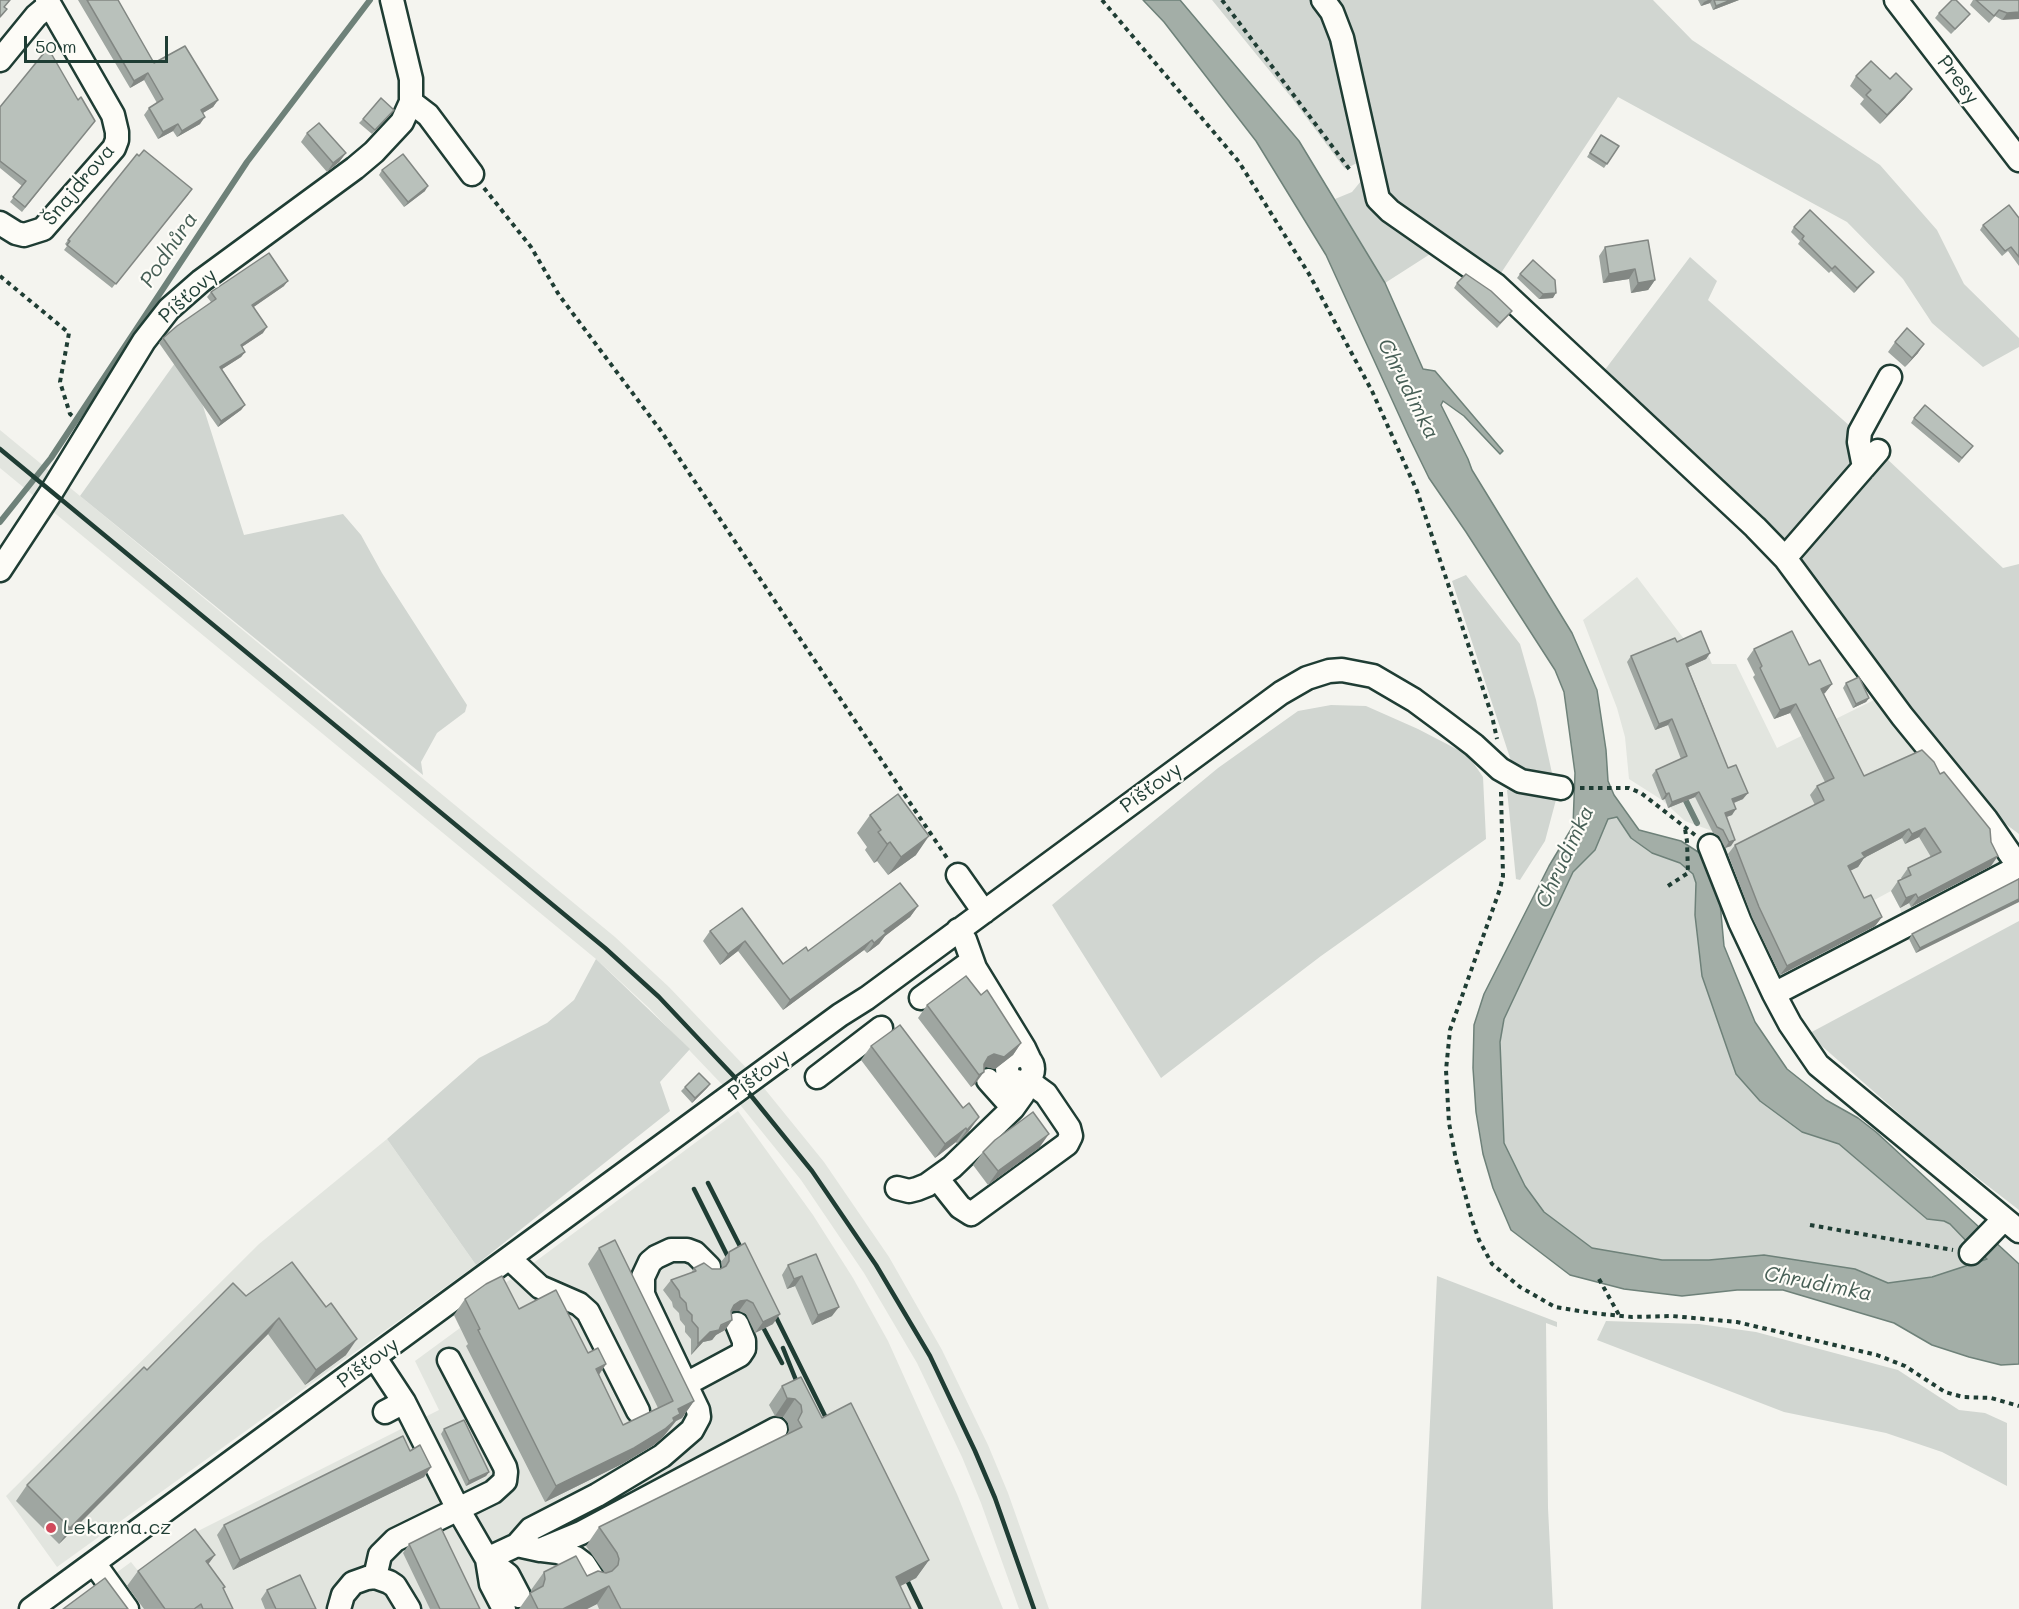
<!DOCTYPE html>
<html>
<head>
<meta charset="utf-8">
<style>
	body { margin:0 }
	#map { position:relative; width:2019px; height:1609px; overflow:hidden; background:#f4f4ef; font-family:Mali,sans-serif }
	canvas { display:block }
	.scale { position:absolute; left:24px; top:36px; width:144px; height:27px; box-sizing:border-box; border:3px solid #1f3d34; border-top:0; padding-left:8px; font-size:18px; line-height:21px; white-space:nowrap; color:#1f3d34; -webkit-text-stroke:4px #fdfcf7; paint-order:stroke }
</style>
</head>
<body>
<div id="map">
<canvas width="2019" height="1609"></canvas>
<div class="scale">50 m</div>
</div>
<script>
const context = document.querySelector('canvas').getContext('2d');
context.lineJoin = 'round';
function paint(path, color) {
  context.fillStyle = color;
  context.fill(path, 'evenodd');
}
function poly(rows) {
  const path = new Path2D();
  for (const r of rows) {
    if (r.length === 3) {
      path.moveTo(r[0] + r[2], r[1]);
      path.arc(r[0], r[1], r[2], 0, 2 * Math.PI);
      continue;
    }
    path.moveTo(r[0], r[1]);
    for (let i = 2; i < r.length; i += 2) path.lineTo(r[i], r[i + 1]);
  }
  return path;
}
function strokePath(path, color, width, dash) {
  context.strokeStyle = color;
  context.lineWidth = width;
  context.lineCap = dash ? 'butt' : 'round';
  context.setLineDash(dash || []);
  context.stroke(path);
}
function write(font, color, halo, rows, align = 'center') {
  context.font = font + ' Mali,sans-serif';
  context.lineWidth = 4.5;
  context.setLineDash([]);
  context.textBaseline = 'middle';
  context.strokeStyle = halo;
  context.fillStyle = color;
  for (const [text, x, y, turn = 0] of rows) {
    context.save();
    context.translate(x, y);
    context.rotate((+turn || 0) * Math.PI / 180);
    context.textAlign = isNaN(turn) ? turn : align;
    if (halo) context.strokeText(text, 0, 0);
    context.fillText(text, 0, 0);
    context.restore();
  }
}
paint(poly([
	[0,430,615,937,669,987,755,1077,824,1162,889,1257,942,1350,988,1445,1008,1493,1049,1609,1019,1609,981,1503,962,1457,917,1363,864,1273,801,1180,733,1096,649,1008,596,959,0,468],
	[1637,577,1684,639,1699,634,1712,664,1736,664,1777,748,1874,700,1937,781,1985,852,2019,867,2019,902,1916,953,1908,936,1900,908,1891,891,1865,905,1876,928,1868,931,1870,936,1782,978,1745,906,1715,832,1685,821,1662,800,1629,779,1625,737,1617,708,1583,620],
	[738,1111,813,1215,853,1278,888,1341,957,1494,1003,1609,67,1609,131,1562,139,1572,196,1532,439,1410,415,1361,460,1328,452,1312,491,1293,524,1270],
	[387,1139,476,1265,57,1567,6,1496,259,1244]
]), '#e2e5df');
paint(poly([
	[1212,0,1653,0,1692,40,1880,165,1937,230,1964,284,2019,338,2019,347,1983,367,1932,323,1903,279,1847,222,1618,97,1499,276,1449,242,1385,283,1335,199,1352,192,1366,175,1363,160,1345,169,1291,97],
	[1690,257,1717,281,1708,300,1851,427,1856,463,1783,549,1601,375],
	[175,363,202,403,244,535,343,514,361,535,382,573,467,705,465,712,437,733,421,762,423,775,80,496],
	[1885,457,2003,568,2019,564,2019,834,1983,807,1792,560],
	[1466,575,1520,644,1536,700,1557,796,1545,841,1520,880,1516,879,1507,790,1513,790,1513,767,1452,581],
	[1331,705,1366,706,1418,729,1468,755,1483,777,1486,839,1321,956,1161,1078,1052,905,1218,768,1298,711],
	[1617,817,1631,838,1652,853,1680,863,1693,874,1696,883,1695,915,1702,976,1802,1132,1839,1144,1926,1219,1944,1221,1950,1224,1973,1248,1988,1259,1932,1277,1887,1283,1855,1269,1709,1260,1662,1260,1592,1248,1544,1212,1525,1186,1504,1143,1500,1043,1504,1019,1573,872,1595,850,1608,819],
	[2019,921,2019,1210,1935,1145,1808,1034],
	[596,959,690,1049,660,1082,670,1111,476,1265,387,1139,479,1058,547,1023,574,1000],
	[1437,1276,1557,1322,1557,1327,1546,1323,1548,1508,1553,1609,1421,1609],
	[1606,1321,1699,1324,1756,1332,1898,1370,1959,1410,1985,1413,2007,1423,2007,1486,1942,1452,1886,1433,1784,1412,1597,1340]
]), '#d1d6d1');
const water = poly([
	[1143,0,1180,0,1299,141,1385,283,1423,369,1435,371,1503,451,1500,454,1464,416,1443,401,1441,405,1468,459,1472,470,1572,633,1597,690,1606,750,1608,781,1614,795,1639,830,1681,841,1706,857,1718,881,1724,946,1755,1022,1787,1069,1826,1100,1858,1118,1876,1132,2019,1264,2019,1364,2001,1365,1969,1357,1932,1345,1894,1323,1783,1290,1737,1290,1682,1296,1624,1289,1570,1275,1511,1230,1493,1188,1483,1154,1476,1112,1473,1068,1474,1025,1484,994,1549,866,1573,826,1575,773,1564,692,1555,670,1466,532,1429,478,1409,437,1326,255,1256,141,1164,22,1143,0],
	[1617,817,1631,838,1652,853,1680,863,1693,874,1696,883,1695,915,1702,976,1736,1074,1760,1101,1802,1132,1839,1144,1927,1219,1944,1221,1950,1224,1973,1248,1987,1259,1932,1277,1888,1283,1855,1269,1764,1255,1709,1260,1662,1260,1592,1248,1544,1212,1525,1186,1504,1143,1500,1042,1504,1019,1573,872,1595,850,1608,819,1617,817]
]);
paint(water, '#a3aea7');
strokePath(water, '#6e8179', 1.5);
strokePath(poly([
	[0,522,51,458,247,162,370,0],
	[1686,801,1697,823]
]), '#6e8179', 6);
const minor = poly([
	[1323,0,1332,12,1342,38,1378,199,1390,211,1496,285,1755,527,1785,558,1902,716,1986,819,2015,861,2013,869,2009,872,1774,994,1790,1024,1818,1065,2019,1231],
	[1896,0,2019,160],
	[0,60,36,16,49,5],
	[411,102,428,115,472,174],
	[0,223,16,233,24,235,43,229,114,148,117,140,117,132,113,115,47,0],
	[1864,467,1859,442,1860,432,1890,377],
	[1785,558,1878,451],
	[0,570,52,491,144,341,169,309,201,281,355,168,374,152,402,122,411,102,411,79,392,0],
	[1710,846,1740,922,1774,994],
	[958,875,984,912],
	[958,930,965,940,975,968,1024,1048,1032,1065],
	[921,998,972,961],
	[1020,1069,13],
	[817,1077,881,1028],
	[988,1080,1013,1108],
	[937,1178,960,1207,971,1214,1067,1144,1071,1136,1069,1128,1046,1094,1035,1086,1017,1081],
	[897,1188,909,1191,917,1189,927,1185,952,1167,1013,1108,1023,1094,1032,1073],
	[1971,1253,2004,1219],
	[510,1259,540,1287,579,1304,588,1312,638,1411],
	[709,1267,695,1253,687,1250,671,1250,656,1257,650,1262,643,1277,643,1294,646,1301,698,1410,699,1417,692,1430,662,1456,597,1495,531,1529,517,1545,540,1550,581,1533,776,1429],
	[375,1358,404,1402,458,1509,487,1559,517,1545],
	[686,1384,740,1355,744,1349,744,1341,737,1324],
	[385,1412,404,1402],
	[542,1550,558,1552,576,1558,584,1564,593,1578],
	[94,1563,127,1609],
	[375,1577,380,1555,395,1540,493,1492,505,1481,506,1472,505,1467,449,1360],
	[31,1609,840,1015,867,998,1281,693,1307,678,1329,671,1342,670,1373,676,1414,700,1441,720,1474,745,1500,769,1521,781,1561,788],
	[339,1609,343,1595,353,1583,367,1578,375,1577,389,1582,395,1586,409,1609],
	[504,1609,491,1584,487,1559,508,1575,519,1596]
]);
strokePath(minor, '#1f3d34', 27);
strokePath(poly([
	[1102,0,1239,162,1309,274,1372,391,1417,491,1492,716,1497,739],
	[1222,0,1350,170],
	[484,188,531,247,559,295,661,431,947,858],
	[0,276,69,333,60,382,70,414,75,418],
	[1580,788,1629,788,1641,793,1695,835],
	[1501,792,1503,876,1500,889,1450,1030,1446,1070,1449,1123,1456,1160,1472,1220,1479,1240,1492,1264,1520,1287,1555,1307,1592,1313,1632,1317,1672,1316,1737,1322,1877,1355,1905,1366,1945,1392,1963,1397,1991,1398,2019,1406],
	[1668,886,1688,873,1687,841,1685,829],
	[1810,1225,1953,1250],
	[1599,1279,1619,1315]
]), '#1f3d34', 4, [4.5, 4.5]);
strokePath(minor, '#fdfcf7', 22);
strokePath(poly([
	[0,449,605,948,659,997,744,1087,812,1171,876,1265,930,1356,975,1451,995,1498,1034,1609],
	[708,1183,747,1260],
	[694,1189,729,1259],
	[769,1303,830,1426],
	[764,1329,782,1363],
	[783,1348,802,1395],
	[908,1582,921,1609]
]), '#1f3d34', 4.5);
paint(poly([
	[78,0,118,0,154,63,218,100,213,107,203,113,200,124,177,137,173,131,158,139,144,115,149,108,157,103,144,80,130,88],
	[1698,0,1739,0,1713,10,1710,3,1701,6],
	[1973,0,2019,0,2002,20,1995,16,1989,23,1970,5],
	[1939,13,1966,19,1951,34,1935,18],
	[1856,76,1890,79,1912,89,1905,98,1880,124,1860,104,1864,99,1850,86],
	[78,100,95,121,22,212,10,202,22,186,0,168,0,107],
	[394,110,372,134,359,123,363,119],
	[307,133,346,153,339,162,327,172,301,142],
	[1601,135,1619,146,1604,168,1587,157],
	[382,170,425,191,404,207,379,175],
	[189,194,112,288,64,250,67,246,65,244,68,240],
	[2019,218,2019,266,2008,251,2002,256,1980,230,1983,225],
	[1794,227,1874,272,1854,293,1831,271,1829,273,1798,244,1800,241,1791,232],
	[1605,247,1655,280,1648,290,1631,293,1629,279,1603,283,1599,256],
	[1520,274,1553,298,1539,299,1517,278],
	[1457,283,1509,315,1497,328,1454,288],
	[284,286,253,307,263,333,242,347,245,352,241,357,222,369,245,405,241,410,218,427,159,343,163,338,211,302,207,297,211,292],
	[1895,342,1918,353,1905,367,1888,352],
	[1914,418,1969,450,1959,463,1911,423],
	[1677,642,1710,653,1706,659,1688,667,1728,768,1743,799,1734,803,1732,815,1726,817,1731,846,1725,848,1719,836,1713,833,1695,797,1668,808,1665,799,1662,800,1652,775,1656,770,1681,759,1668,725,1655,730,1627,662,1631,656],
	[1754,649,1809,665,1832,684,1824,694,1864,776,1940,774,1991,866,1911,907,1909,903,1900,908,1891,891,1898,881,1902,879,1901,878,1908,868,1931,857,1919,837,1905,844,1902,838,1864,858,1858,867,1850,871,1864,898,1882,917,1875,926,1780,975,1752,917,1728,854,1735,845,1815,805,1810,795,1817,786,1825,782,1790,713,1774,719,1753,677,1755,675,1747,659],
	[1846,683,1869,698,1866,702,1853,708,1843,688],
	[870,815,916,855,888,875,877,861,874,863,865,850,867,847,857,833],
	[2019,879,1916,953,1909,939,1912,934],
	[918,906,910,917,885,936,879,944,867,953,864,950,783,1010,738,951,720,965,703,941,710,931,742,908,783,964,808,951],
	[981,995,1021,1043,1013,1055,995,1069,986,1067,984,1068,975,1084,971,1087,918,1018,927,1005],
	[871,1046,969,1131,957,1144,956,1142,935,1158,861,1060],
	[710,1084,707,1088,692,1103,681,1091,685,1087],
	[1039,1148,988,1185,973,1165,983,1152],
	[599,1248,694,1401,682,1418,676,1421,663,1437,654,1445,622,1464,545,1502,466,1346,468,1344,454,1315,465,1299,519,1309,588,1353,606,1364,599,1375,623,1425,658,1408,588,1264],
	[729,1252,773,1324,755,1333,746,1314,739,1311,732,1311,731,1312,732,1320,725,1330,716,1335,712,1340,703,1342,691,1355,691,1339,685,1332,685,1326,680,1320,679,1313,673,1307,672,1302,663,1290,671,1280,691,1273,694,1268,720,1269,722,1269,721,1262],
	[816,1254,832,1316,812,1325,795,1286,787,1289,782,1275,788,1265],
	[246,1296,346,1355,305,1385,268,1334,59,1544,16,1501,27,1485,147,1370],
	[782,1386,822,1418,929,1560,916,1578,900,1586,911,1609,599,1609,597,1604,587,1609,519,1609,531,1592,531,1590,544,1572,587,1576,605,1573,586,1546,599,1527,787,1435,789,1430,788,1423,783,1417,775,1416,769,1405],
	[444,1429,489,1472,486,1476,466,1486,441,1434],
	[410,1451,431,1467,424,1477,233,1570,217,1535,224,1525],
	[409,1544,480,1609,430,1609,403,1553],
	[215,1555,208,1564,223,1589,233,1609,144,1609,127,1586,138,1571],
	[267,1590,316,1609,265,1609,261,1599]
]), '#9fa6a1');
paint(poly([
	[1708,0,1712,0,1710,3,1701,6,1704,2],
	[1731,0,1739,0,1713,10,1716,6],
	[2019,12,2019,19,2002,20,2007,13],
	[148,73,144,80,130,88,134,81],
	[1912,89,1905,98,1880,124,1887,115],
	[218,100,213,107,196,117,201,110],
	[205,117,200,124,177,137,182,131],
	[178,124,173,131,158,139,163,132],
	[346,153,339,162,327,172,333,163],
	[428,186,425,191,404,207,408,202],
	[1635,269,1629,279,1603,283,1609,274],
	[1874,272,1870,276,1854,293,1857,288],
	[1655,280,1648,290,1631,293,1638,283],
	[288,281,284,286,248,311,252,305],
	[1556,293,1553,298,1539,299,1543,294],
	[267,327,263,333,237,350,241,345],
	[1924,344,1918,353,1905,367,1912,358],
	[245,352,241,357,216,373,220,367],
	[245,405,241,410,218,427,221,421],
	[1710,653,1706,659,1682,670,1686,664],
	[1832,684,1825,693,1814,698,1821,689],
	[1869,698,1866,702,1853,708,1856,704],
	[1796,704,1790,713,1774,719,1780,710],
	[1672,719,1668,725,1655,730,1659,724],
	[1699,792,1695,797,1668,808,1672,802],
	[1669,793,1665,799,1662,800,1666,794],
	[1748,793,1743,799,1728,805,1732,799],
	[1736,809,1732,815,1721,819,1725,813],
	[1925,828,1919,837,1905,844,1912,834],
	[1909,829,1902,838,1864,858,1858,867,1841,875,1848,866,1862,853],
	[929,836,916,855,888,875,901,857],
	[1735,840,1731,846,1725,848,1729,842],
	[890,842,877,861,874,863,887,844],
	[1998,856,1991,866,1911,907,1918,898],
	[1916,894,1909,903,1900,908,1906,898],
	[2019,899,2019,902,1916,953,1920,948],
	[918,906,910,917,885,936,879,944,867,953,874,943,884,931],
	[1882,917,1875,926,1780,975,1787,966],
	[872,940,864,950,783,1010,790,1000],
	[745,941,738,951,720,965,728,954],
	[1021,1043,1013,1055,995,1069,986,1067,980,1070,988,1057],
	[984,1072,975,1084,971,1087,979,1075],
	[710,1084,707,1088,692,1103,695,1098],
	[979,1117,969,1131,957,1144,967,1130],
	[966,1128,956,1142,935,1158,945,1144],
	[1049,1134,1039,1148,988,1185,998,1171],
	[802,1276,795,1286,787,1289,794,1279],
	[747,1300,739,1311,732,1311,727,1315,734,1305,740,1301],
	[839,1307,832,1316,812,1325,818,1315],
	[780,1314,773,1324,755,1333,763,1322],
	[279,1318,268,1334,59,1544,70,1528],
	[732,1320,725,1330,716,1335,712,1340,703,1342,691,1355,698,1344,710,1332],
	[357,1339,346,1355,305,1385,316,1370],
	[606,1364,595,1380,596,1369],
	[787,1398,795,1399,783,1417,775,1416],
	[694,1401,682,1418,676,1421,663,1437,654,1445,622,1464,545,1502,556,1486,678,1409],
	[431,1467,424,1477,233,1570,240,1560],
	[489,1472,486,1476,466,1486,469,1481],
	[215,1555,204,1570,206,1561],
	[929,1560,916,1578,883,1595,896,1577],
	[609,1586,597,1604,587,1609,563,1609]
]), '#828783');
const building = poly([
	[0,0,10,0,4,7,7,9,0,17,0,0],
	[87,0,118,0,154,63,185,46,218,100,201,110,205,117,182,131,178,124,163,132,149,108,163,99,148,73,134,81,87,0],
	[1714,0,1731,0,1716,6,1714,0],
	[1952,0,1956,0,1970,14,1955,29,1939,13,1952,0],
	[1976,0,2019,0,2019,12,2007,13,1999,10,1994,16,1976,0],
	[48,48,78,100,81,97,95,121,25,207,13,197,26,181,0,161,0,107,48,48],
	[1871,61,1890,79,1896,73,1912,89,1887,115,1866,95,1871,90,1856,76,1871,61],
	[381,98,394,110,375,130,363,119,381,98],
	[319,123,346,153,333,163,307,133,319,123],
	[1601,135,1619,146,1607,164,1590,153,1601,135],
	[144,150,192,189,116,284,67,245,70,241,68,240,137,154,139,156,144,150],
	[403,154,428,186,408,202,382,170,403,154],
	[2009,205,2019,218,2019,257,2011,247,2005,251,1983,225,2009,205],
	[1810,210,1874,272,1857,288,1835,266,1832,269,1802,239,1804,236,1794,227,1810,210],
	[1648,240,1655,280,1638,283,1635,269,1609,274,1605,247,1648,240],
	[269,253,288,281,252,305,267,327,241,345,245,352,220,367,245,405,221,421,163,338,177,326,216,299,211,292,269,253],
	[1533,260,1555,280,1556,293,1543,294,1520,274,1533,260],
	[1466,274,1491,291,1512,311,1500,323,1457,283,1466,274],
	[1907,328,1924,344,1912,358,1895,342,1907,328],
	[1925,405,1973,446,1962,458,1914,418,1925,405],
	[1701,631,1710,653,1686,664,1728,768,1736,765,1748,793,1732,799,1736,809,1725,813,1735,840,1729,842,1723,830,1717,827,1699,792,1672,802,1669,793,1666,794,1656,770,1687,756,1672,719,1659,724,1631,656,1675,638,1677,642,1701,631],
	[1792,631,1809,665,1820,660,1832,684,1821,689,1864,776,1922,750,1934,762,1940,774,1944,772,1990,829,1991,842,1998,856,1918,898,1916,894,1906,898,1898,881,1911,875,1908,868,1941,852,1925,828,1912,834,1909,829,1862,853,1865,857,1848,866,1864,898,1871,895,1882,917,1787,966,1759,907,1735,845,1824,800,1817,786,1834,778,1796,704,1780,710,1760,668,1762,666,1754,649,1792,631],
	[1859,677,1869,698,1856,704,1846,683,1859,677],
	[898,794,929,836,901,857,890,842,887,844,878,832,881,830,870,815,898,794],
	[2019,879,2019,899,1920,948,1912,934,2019,879],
	[900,883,918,906,884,931,886,933,874,943,872,940,790,1000,745,941,728,954,710,931,742,908,783,964,806,947,808,951,900,883],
	[966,976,981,995,987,990,1021,1043,1004,1057,994,1054,988,1057,984,1064,984,1072,979,1075,927,1005,966,976],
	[900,1025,963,1108,969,1103,979,1117,967,1130,966,1128,945,1144,871,1046,900,1025],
	[699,1073,710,1084,695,1098,685,1087,699,1073],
	[1033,1112,1049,1134,998,1171,983,1152,995,1140,1033,1112],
	[615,1240,694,1401,678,1409,680,1414,673,1418,674,1421,665,1429,634,1448,556,1486,478,1330,480,1329,465,1299,486,1284,502,1276,519,1309,556,1290,588,1353,598,1348,606,1364,596,1369,623,1425,673,1401,599,1248,615,1240],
	[745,1243,780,1314,763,1322,753,1303,747,1300,740,1301,734,1305,731,1311,732,1320,721,1325,719,1330,710,1332,698,1344,698,1328,692,1321,692,1315,687,1310,686,1303,680,1297,679,1291,671,1280,696,1271,694,1268,704,1263,712,1269,720,1269,726,1266,729,1261,729,1252,745,1243],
	[816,1254,839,1307,818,1315,802,1276,794,1279,788,1265,816,1254],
	[292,1262,326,1307,331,1303,357,1339,316,1370,279,1318,70,1528,27,1485,144,1367,147,1370,233,1283,246,1296,292,1262],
	[801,1377,822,1418,851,1403,929,1560,896,1577,911,1609,621,1609,609,1586,563,1609,538,1609,530,1593,543,1586,545,1579,544,1572,576,1556,587,1576,598,1571,606,1573,612,1571,618,1565,619,1559,617,1553,599,1527,802,1427,798,1420,802,1412,801,1405,795,1399,787,1398,782,1386,801,1377],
	[464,1420,489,1472,469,1481,444,1429,464,1420],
	[403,1436,410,1451,420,1445,431,1467,240,1560,224,1525,403,1436],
	[441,1528,480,1609,440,1609,409,1544,441,1528],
	[195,1529,215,1555,206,1561,225,1587,223,1588,233,1609,203,1609,201,1604,194,1609,165,1609,138,1571,195,1529],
	[300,1575,316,1609,276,1609,267,1590,300,1575],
	[105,1578,128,1609,63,1609,105,1578]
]);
paint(building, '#b9c1bb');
strokePath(building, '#828783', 1.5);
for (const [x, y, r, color] of [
	[51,1528,6,"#d1495b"]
]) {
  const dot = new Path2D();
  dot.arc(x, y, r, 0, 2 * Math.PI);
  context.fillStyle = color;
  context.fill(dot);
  strokePath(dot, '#fdfcf7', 2);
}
write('20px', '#1f3d34', '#fdfcf7', [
	["Presy",1958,80,53],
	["Šnajdrova",79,185,-50],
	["Píšťovy",188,296,-42],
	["Píšťovy",1151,788,-36],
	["Píšťovy",759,1075,-37],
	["Píšťovy",368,1363,-36]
]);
write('20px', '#1f3d34', '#fdfcf7', [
	["Lekarna.cz",63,1528]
], 'left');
write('italic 21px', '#475f56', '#fdfcf7', [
	["Podhůra",169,250,-56],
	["Chrudimka",1408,389,63],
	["Chrudimka",1565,857,-65],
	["Chrudimka",1818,1284,11]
]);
</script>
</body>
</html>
